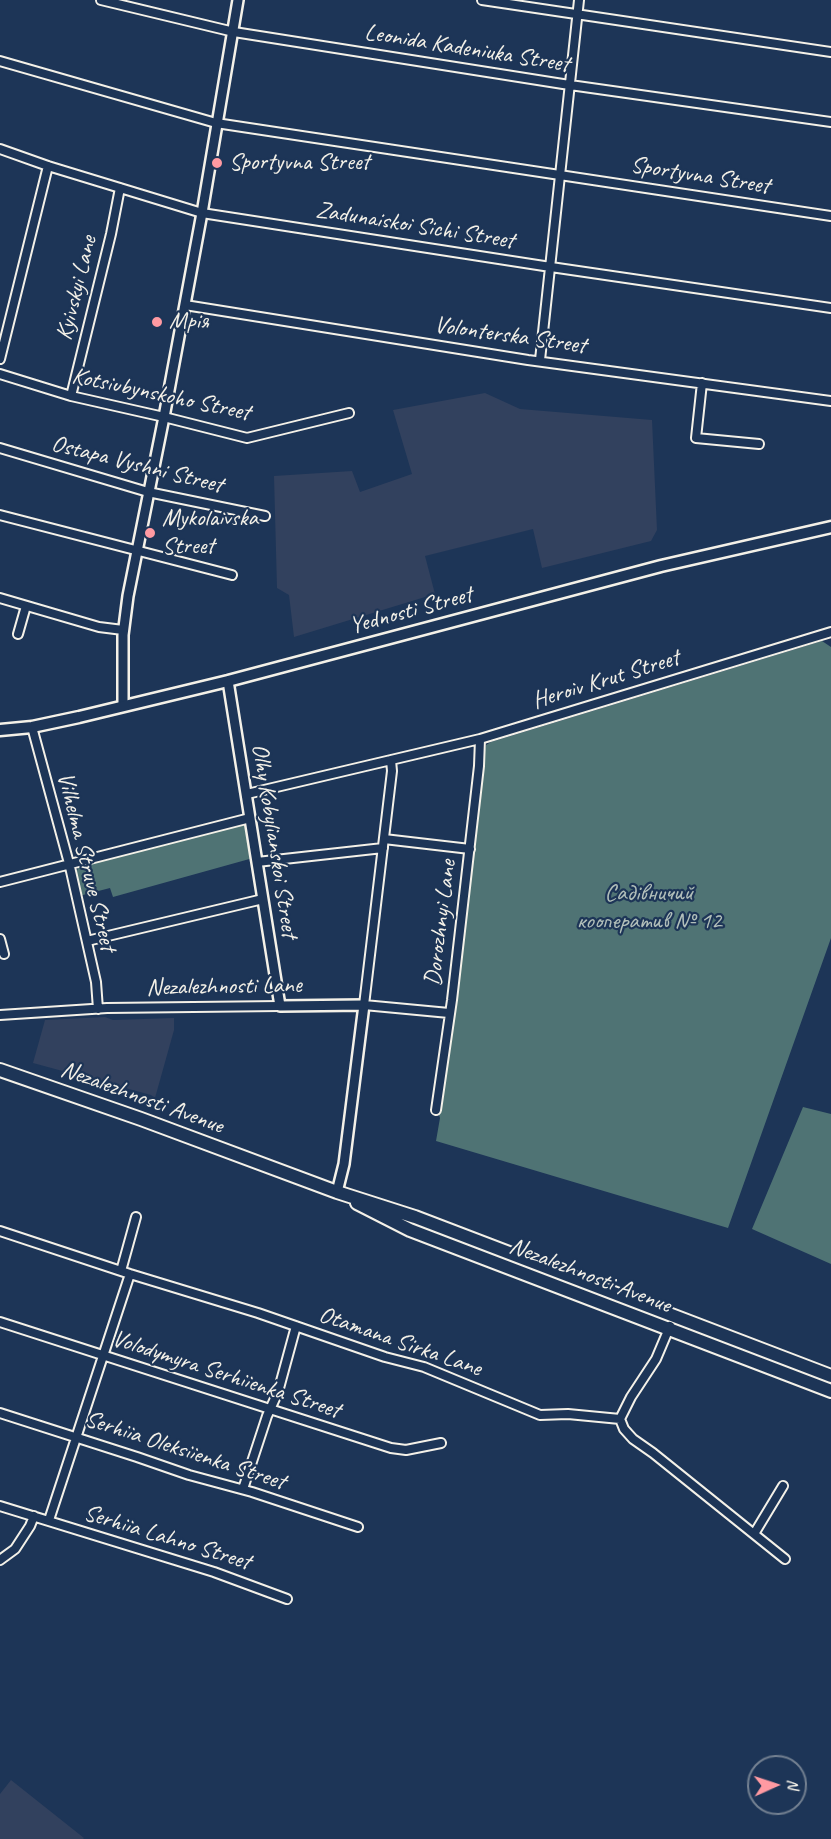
<!DOCTYPE html>
<html>
<head>
<meta charset="utf-8">
<style>
	body { margin:0 }
	#map { position:relative; width:831px; height:1839px; overflow:hidden; background:#1d3557; font-family:Caveat,sans-serif }
	canvas { display:block }
	.north { position:absolute; left:747px; top:1755px; width:60px; height:60px; box-sizing:border-box; background:#1d3557; border:2px solid #738091; border-radius:50%; rotate:87deg; font-size:16px; font-weight:700; line-height:24px; text-align:center; color:#f4f1e8 }
	.north::after { content:''; display:block; margin:auto; width:21px; height:27px; background:#ff9aa2; clip-path:polygon(50% 0,100% 100%,50% 72%,0 100%) }
</style>
</head>
<body>
<div id="map">
<canvas width="831" height="1839"></canvas>
<div class="north">N</div>
</div>
<script>
const context = document.querySelector('canvas').getContext('2d');
context.lineJoin = 'round';
function paint(path, color) {
  context.fillStyle = color;
  context.fill(path, 'evenodd');
}
function poly(rows) {
  const path = new Path2D();
  for (const r of rows) {
    path.moveTo(r[0], r[1]);
    for (let i = 2; i < r.length; i += 2) path.lineTo(r[i], r[i + 1]);
  }
  return path;
}
function strokePath(path, color, width, dash) {
  context.strokeStyle = color;
  context.lineWidth = width;
  context.lineCap = dash ? 'butt' : 'round';
  context.setLineDash(dash || []);
  context.stroke(path);
}
function write(font, color, halo, rows, align = 'center') {
  context.font = font + ' Caveat,sans-serif';
  context.lineWidth = 4.5;
  context.setLineDash([]);
  context.textBaseline = 'middle';
  context.strokeStyle = halo;
  context.fillStyle = color;
  for (const [text, x, y, turn = 0] of rows) {
    context.save();
    context.translate(x, y);
    context.rotate((+turn || 0) * Math.PI / 180);
    context.textAlign = isNaN(turn) ? turn : align;
    if (halo) context.strokeText(text, 0, 0);
    context.fillText(text, 0, 0);
    context.restore();
  }
}
paint(poly([
	[485,393,520,409,652,420,657,530,651,541,542,568,533,529,425,556,435,594,294,637,289,595,277,588,274,476,352,471,360,492,412,474,393,410],
	[105,1017,113,1020,174,1018,174,1030,155,1098,151,1095,33,1063,45,1020],
	[11,1780,84,1838,83,1839,0,1839,0,1794]
]), '#32415e');
paint(poly([
	[822,641,831,647,831,938,728,1228,436,1141,440,1118,438,1112,480,774,486,745,491,742],
	[247,822,253,858,113,897,110,888,79,896,75,875,79,866],
	[803,1107,831,1114,831,1264,752,1229]
]), '#4f7374');
const minor = poly([
	[101,0,234,32,563,84,831,122],
	[482,0,831,52],
	[0,61,216,123,831,216],
	[0,149,48,166,202,213,544,266,831,308],
	[185,305,528,360,831,401],
	[0,359,48,166],
	[540,360,579,0],
	[0,374,71,396,164,417,247,438,349,413],
	[702,383,696,438,759,444],
	[71,396,111,234,120,188],
	[0,448,148,492,265,516],
	[0,515,232,575],
	[0,598,99,627,123,630],
	[18,634,26,606],
	[32,727,70,867,96,982,98,1009],
	[391,760,392,771,364,1005,449,1013],
	[247,794,480,739,831,632],
	[384,839,470,849],
	[257,862,383,848],
	[0,882,250,818],
	[0,939,4,954],
	[87,941,263,899],
	[0,1015,107,1008,280,1006],
	[436,1110,452,1000,479,766,480,739],
	[0,1231,130,1274,258,1313,385,1357,424,1367,540,1415,568,1414,620,1419],
	[121,1271,136,1217],
	[0,1322,391,1448,406,1450,441,1443],
	[0,1413,137,1457,189,1475,252,1492,358,1527],
	[620,1419,624,1429,633,1439,653,1453,785,1559],
	[620,1419,631,1397,656,1359,670,1326],
	[243,1489,267,1416,278,1392,296,1326],
	[0,1506,214,1572,287,1599],
	[49,1520,130,1274],
	[754,1534,783,1486],
	[0,1560,15,1549,30,1526,34,1516]
]);
const tertiary = poly([
	[228,681,280,1006,364,1005,344,1164,337,1192],
	[123,706,123,635,128,596,164,417,202,213,238,0]
]);
const secondary = poly([
	[0,730,32,727,79,717,228,681,661,566,831,527]
]);
const primary = poly([
	[0,1070,141,1119,337,1192,415,1217,831,1376],
	[357,1203,410,1230,831,1391]
]);
strokePath(minor, '#f4f1e8', 12);
strokePath(tertiary, '#f4f1e8', 14);
strokePath(secondary, '#f4f1e8', 15);
strokePath(primary, '#f4f1e8', 16);
strokePath(minor, '#1d3557', 8);
strokePath(tertiary, '#1d3557', 9);
strokePath(secondary, '#1d3557', 10);
strokePath(primary, '#1d3557', 12);
for (const [x, y, r, color] of [
	[217,163,6,"#ff9aa2"],
	[157,322,6,"#ff9aa2"],
	[150,533,6,"#ff9aa2"]
]) {
  const dot = new Path2D();
  dot.arc(x, y, r, 0, 2 * Math.PI);
  context.fillStyle = color;
  context.fill(dot);
  strokePath(dot, '#1d3557', 2);
}
write('24px', '#f4f1e8', '#1d3557', [
	["Leonida Kadeniuka Street",467,49,9],
	["Sportyvna Street",700,176,9],
	["Zadunaiskoi Sichi Street",415,226,9],
	["Kyivskyi Lane",77,288,-76],
	["Volonterska Street",510,336,8],
	["Kotsiubynskoho Street",161,395,12],
	["Ostapa Vyshni Street",137,465,14],
	["Yednosti Street",411,611,-15],
	["Heroiv Krut Street",606,680,-17],
	["Olhy Kobylianskoi Street",274,841,81],
	["Vilhelma Struve Street",86,862,76],
	["Dorozhnyi Lane",441,923,-83],
	["Nezalezhnosti Lane",224,987,-1],
	["Nezalezhnosti Avenue",142,1098,20],
	["Nezalezhnosti Avenue",590,1276,21],
	["Otamana Sirka Lane",400,1342,19],
	["Volodymyra Serhiienka Street",226,1375,18],
	["Serhiia Oleksiienka Street",185,1451,18],
	["Serhiia Lahno Street",167,1538,17]
]);
write('24px', '#f4f1e8', '#1d3557', [
	["Sportyvna Street",229,163],
	["Мрія",169,322],
	["Mykolaivska",162,519],
	["Street",162,547]
], 'left');
write('24px', '#b2bfba', '#1d3557', [
	["Садівничий",649,894],
	["кооператив № 12",649,922]
]);
</script>
</body>
</html>
